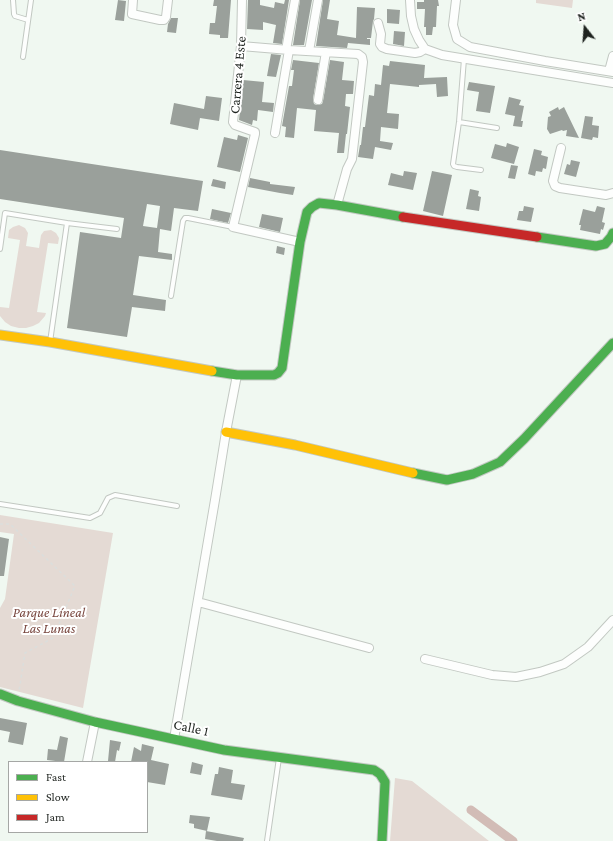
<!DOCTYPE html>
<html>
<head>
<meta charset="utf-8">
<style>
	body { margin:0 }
	#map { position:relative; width:613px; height:841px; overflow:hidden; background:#f0f8f1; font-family:"Crimson Pro",serif }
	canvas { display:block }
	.legend { position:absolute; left:8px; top:761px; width:140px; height:72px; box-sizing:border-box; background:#fff; border:1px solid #a5a7a5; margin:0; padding:5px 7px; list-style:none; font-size:12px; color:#1e231f }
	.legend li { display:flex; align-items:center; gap:8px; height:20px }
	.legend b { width:20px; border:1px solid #a5a7a5 }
	.north { position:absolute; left:565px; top:8px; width:40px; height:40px; -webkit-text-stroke:3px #fff; paint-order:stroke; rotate:343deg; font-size:11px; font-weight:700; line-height:16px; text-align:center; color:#1e231f }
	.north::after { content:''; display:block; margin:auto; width:14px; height:18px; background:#1e231f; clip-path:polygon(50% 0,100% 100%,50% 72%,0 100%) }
</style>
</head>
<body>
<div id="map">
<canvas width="613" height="841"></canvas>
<ul class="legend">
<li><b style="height:5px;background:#4caf50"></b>Fast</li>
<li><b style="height:5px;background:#ffc107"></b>Slow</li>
<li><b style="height:5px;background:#c62828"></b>Jam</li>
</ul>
<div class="north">N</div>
</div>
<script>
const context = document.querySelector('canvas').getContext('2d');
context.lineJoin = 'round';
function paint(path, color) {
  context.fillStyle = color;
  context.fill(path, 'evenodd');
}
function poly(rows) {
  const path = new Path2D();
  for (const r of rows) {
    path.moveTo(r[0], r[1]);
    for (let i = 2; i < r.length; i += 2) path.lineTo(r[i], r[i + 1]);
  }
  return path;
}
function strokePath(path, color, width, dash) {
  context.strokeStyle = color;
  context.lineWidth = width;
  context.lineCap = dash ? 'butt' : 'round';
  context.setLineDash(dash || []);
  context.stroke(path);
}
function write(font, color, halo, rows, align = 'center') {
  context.font = font + ' "Crimson Pro",serif';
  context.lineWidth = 4;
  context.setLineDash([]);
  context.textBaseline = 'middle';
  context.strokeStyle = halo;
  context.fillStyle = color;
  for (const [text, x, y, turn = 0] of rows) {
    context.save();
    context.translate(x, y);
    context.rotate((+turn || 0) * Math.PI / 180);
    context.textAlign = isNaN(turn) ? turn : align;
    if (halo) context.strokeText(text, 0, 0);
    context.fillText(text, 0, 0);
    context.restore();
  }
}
paint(poly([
	[536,0,573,0,572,8,536,3],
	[19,225,25,228,28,233,26,246,39,248,41,235,44,231,51,230,56,233,59,238,58,244,48,243,37,312,46,313,45,316,39,323,33,326,26,328,19,328,11,326,5,322,0,316,0,307,9,308,20,240,8,238,9,230,13,227],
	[0,515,113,533,83,708,0,687,0,608,5,599,14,534,0,532],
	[395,778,412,781,489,841,390,841]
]), '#e4dad4');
strokePath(poly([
	[471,810,513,841]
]), '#d2bcb6', 9);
paint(poly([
	[118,0,126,1,124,21,115,20],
	[214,0,231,0,228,38,220,38,220,35,209,34,210,23,215,23,217,6,213,6],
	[248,0,260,0,260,5,274,8,275,2,284,4,285,0,289,0,282,44,273,43,276,25,263,22,263,30,247,29],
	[300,0,312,0,304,45,293,45],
	[323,0,330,0,327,19,339,21,337,35,356,38,357,7,375,8,374,19,373,21,371,38,367,38,367,39,370,39,370,45,348,43,347,48,316,46],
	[424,0,438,0,439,6,437,6,436,27,433,27,432,35,426,35,426,27,424,27,425,9,417,9,417,2,424,2],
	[387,9,400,10,399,24,387,23],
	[171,18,178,18,176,33,167,32,168,24],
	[394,31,405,32,404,46,393,44],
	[271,54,281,55,276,77,267,76],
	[293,60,319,63,313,99,314,104,317,105,322,104,323,101,330,60,344,62,342,80,354,81,353,94,346,94,345,106,350,107,347,134,346,134,344,153,337,153,339,133,314,131,316,110,297,108,294,138,285,137,286,127,282,126,289,86,292,86,294,70,291,70],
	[390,61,425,65,424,78,447,77,448,96,437,97,436,84,419,85,419,87,390,84,387,113,399,114,398,129,381,127,380,141,393,143,391,150,375,147,373,159,358,157,360,145,361,145,363,127,365,127,369,95,374,96,375,84,381,85,383,65,389,66],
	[243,80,264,82,262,102,274,103,273,112,258,110,257,121,253,120,252,125,239,120],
	[469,82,495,86,490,113,476,111,479,92,467,90],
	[206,96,222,98,219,121,200,118,198,130,170,124,174,103,204,109],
	[509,97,521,100,519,105,524,106,521,121,523,121,522,127,513,126,515,116,505,114],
	[558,107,559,110,564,107,579,138,566,136,567,130,563,131,562,130,550,134,547,129,548,117,551,116,549,112],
	[585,116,593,117,592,125,599,126,598,138,593,137,592,140,581,138],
	[238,135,248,138,240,172,217,167,224,137,237,140],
	[507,143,519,147,514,164,491,158,495,144,506,147],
	[534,149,542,151,541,155,548,157,546,169,543,168,542,172,536,171,535,176,528,174],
	[0,150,203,181,198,211,174,208,171,231,160,229,158,252,172,254,172,260,139,256,133,295,166,300,165,311,132,307,127,337,67,328,80,232,121,238,124,218,0,199],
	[147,204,160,206,157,228,143,226],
	[571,160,580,162,576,177,564,174,567,164,570,165],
	[511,165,518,166,515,179,508,178],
	[404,171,417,173,413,190,388,185,391,173,403,176],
	[432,171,452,175,443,216,423,211],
	[250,178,270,182,270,184,295,187,293,195,280,193,248,187],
	[213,179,226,182,225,189,211,186],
	[470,189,479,191,478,196,481,197,479,211,466,209],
	[524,206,534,208,531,222,517,220,519,211,523,211],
	[597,206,605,208,602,222,605,223,603,230,601,229,600,234,580,230,581,225,579,225,583,209,595,212],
	[212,209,231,213,228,223,210,219],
	[262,214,283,218,280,232,259,227],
	[277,246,285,248,284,255,276,253],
	[0,537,9,539,4,576,0,576],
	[0,718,27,723,23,745,8,742,10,732,0,730],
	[60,736,68,738,64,762,47,760,48,749,57,750],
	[110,740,121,742,119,751,117,750,115,762,108,761],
	[142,744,154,747,151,760,169,764,165,785,147,782,147,762,131,762,134,747,141,751],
	[192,762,203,765,201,775,190,773],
	[219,767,233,770,231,783,245,785,242,800,211,795,215,774,218,774],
	[190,815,210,817,207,831,194,828,194,824,189,823],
	[206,831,244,838,243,841,217,841,205,839]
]), '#9aa09b');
const lane = poly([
	[13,0,14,14,15,16,28,20],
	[23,57,31,0],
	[464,59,459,122,453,164,454,166,457,167,481,170],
	[459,122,497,128],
	[67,223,117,229],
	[0,249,5,213,67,223,50,342],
	[171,296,183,221,185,218,188,218,233,227],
	[0,504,90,518,100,513,108,498,115,495,177,506],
	[267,841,279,758]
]);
const street = poly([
	[133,0,132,14,160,20,164,20,166,17,168,0],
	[242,0,241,46,233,122,235,125,252,131,255,132,255,134,233,227,300,242],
	[410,0,411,16,414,29,419,40,425,49,442,55,613,83],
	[456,0,453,25,457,39,470,47,545,61,613,72],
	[378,23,381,34,380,44,382,47,387,49,415,53,420,52,425,49],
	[241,46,289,50,358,54,362,57,363,62,352,159,347,169,337,205],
	[286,50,295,0],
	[309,51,318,0],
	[609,71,613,56],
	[318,100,326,52],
	[275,133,289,50],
	[561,148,553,181,555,186,560,188,606,195,613,193],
	[198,602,369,648],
	[425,659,492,675,516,677,540,672,564,664,588,647,613,620],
	[174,739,215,500,226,432,237,375],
	[87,762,95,722]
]);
const fast = poly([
	[537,237,596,246,605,244,611,237,613,233],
	[212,371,237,375,274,375,278,373,282,368,300,242,307,212,312,207,319,203,337,205,403,217],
	[413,473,447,480,473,474,500,462,524,439,613,343],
	[0,694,18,701,95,722,224,750,374,770,380,774,385,782,382,841]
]);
const slow = poly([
	[0,335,50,342,212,371],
	[226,432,295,445,413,473]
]);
const jam = poly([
	[403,217,537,237]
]);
strokePath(lane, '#c2c8c2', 6);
strokePath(street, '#c2c8c2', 10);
strokePath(fast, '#c2c8c2', 11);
strokePath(slow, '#c2c8c2', 11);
strokePath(jam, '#c2c8c2', 11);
strokePath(poly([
	[0,524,10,524,75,586,53,638,25,653,19,691]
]), '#dbdedc', 1.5, [3, 3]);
strokePath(lane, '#fdfefd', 4);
strokePath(street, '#fdfefd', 8);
strokePath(fast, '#4caf50', 9);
strokePath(slow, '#ffc107', 9);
strokePath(jam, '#c62828', 9);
write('14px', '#1e231f', '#fff', [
	["Carrera 4 Este",238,75,-85],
	["Calle 1",191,728,12]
]);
write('italic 14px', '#7a4840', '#fff', [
	["Parque Líneal",49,613],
	["Las Lunas",49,629]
]);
</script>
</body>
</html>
